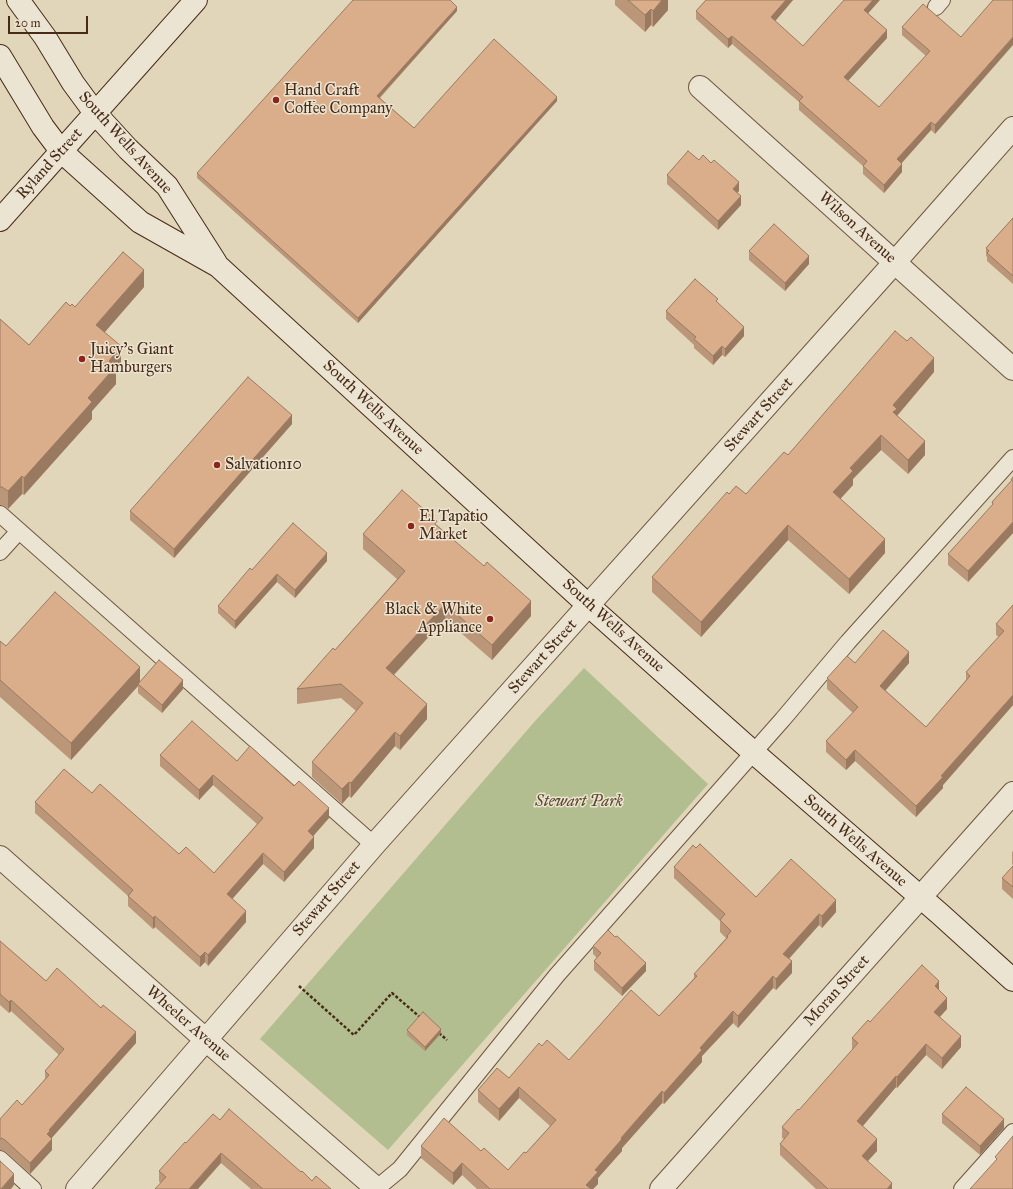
<!DOCTYPE html>
<html>
<head>
<meta charset="utf-8">
<style>
	body { margin:0 }
	#map { position:relative; width:1013px; height:1189px; overflow:hidden; background:#e1d6b9; font-family:"IM FELL Great Primer",serif }
	canvas { display:block }
	.scale { position:absolute; left:8px; top:16px; width:80px; height:18px; box-sizing:border-box; border:2px solid #472b16; border-top:0; padding-left:5px; font-size:12px; line-height:14px; white-space:nowrap; color:#472b16; -webkit-text-stroke:3px #ece4d2; paint-order:stroke }
</style>
</head>
<body>
<div id="map">
<canvas width="1013" height="1189"></canvas>
<div class="scale">20 m</div>
</div>
<script>
const context = document.querySelector('canvas').getContext('2d');
context.lineJoin = 'round';
function paint(path, color) {
  context.fillStyle = color;
  context.fill(path, 'evenodd');
}
function poly(rows) {
  const path = new Path2D();
  for (const r of rows) {
    path.moveTo(r[0], r[1]);
    for (let i = 2; i < r.length; i += 2) path.lineTo(r[i], r[i + 1]);
  }
  return path;
}
function strokePath(path, color, width, dash) {
  context.strokeStyle = color;
  context.lineWidth = width;
  context.lineCap = dash ? 'butt' : 'round';
  context.setLineDash(dash || []);
  context.stroke(path);
}
function write(font, color, halo, rows, align = 'center') {
  context.font = font + ' "IM FELL Great Primer",serif';
  context.lineWidth = 3;
  context.setLineDash([]);
  context.textBaseline = 'middle';
  context.strokeStyle = halo;
  context.fillStyle = color;
  for (const [text, x, y, turn = 0] of rows) {
    context.save();
    context.translate(x, y);
    context.rotate((+turn || 0) * Math.PI / 180);
    context.textAlign = isNaN(turn) ? turn : align;
    if (halo) context.strokeText(text, 0, 0);
    context.fillText(text, 0, 0);
    context.restore();
  }
}
paint(poly([
	[584,668,708,784,388,1150,260,1039,536,720]
]), '#b2be8f');
const service = poly([
	[936,7,942,0],
	[0,514,374,845],
	[0,552,19,531],
	[0,1159,33,1189],
	[376,1189,400,1169,557,975,783,719,848,642,1013,458],
	[962,1189,1013,1132]
]);
const minor = poly([
	[700,87,1013,369],
	[0,857,205,1039,377,1189],
	[77,1189,374,845,895,262,1013,128],
	[661,1189,1013,793]
]);
const secondary = poly([
	[18,0,45,37,73,83,95,113,128,149,167,186,216,263],
	[0,56,43,127,61,151,140,222,218,266,588,605,753,752,940,914,1013,980],
	[0,220,196,0]
]);
strokePath(service, '#6e563f', 18);
strokePath(minor, '#6e563f', 24);
strokePath(secondary, '#472b16', 24);
strokePath(poly([
	[299,986,354,1035,392,993,421,1018],
	[439,1033,447,1040]
]), '#472b16', 2.5, [3, 2]);
strokePath(service, '#ece4d2', 16);
strokePath(minor, '#ece4d2', 22);
strokePath(secondary, '#ece4d2', 22);
paint(poly([
	[615,0,668,0,668,10,653,27,651,25,645,32,615,5],
	[706,0,793,0,775,21,803,46,868,13,887,38,848,81,879,107,926,56,902,35,902,27,961,37,935,134,931,130,902,163,902,172,884,193,863,174,863,166,799,110,799,102,732,44,728,48,696,19,696,11],
	[457,11,380,98,414,128,557,101,358,323,197,178,197,173],
	[699,160,739,191,737,193,741,205,718,230,667,184,667,175],
	[1013,218,1013,284,987,261,987,257,986,256,986,248],
	[749,251,809,264,785,291,749,260],
	[144,287,105,332,121,364,116,370,116,384,92,411,92,419,24,495,22,494,8,509,2,505,0,505,0,319,29,345,70,306,75,307],
	[718,303,744,336,725,357,722,355,713,365,694,348,694,345,666,319,666,311],
	[934,372,897,415,925,455,908,474,881,450,853,479,853,485,840,499,885,553,849,594,788,540,701,637,652,592,652,577,729,494,746,494,788,455],
	[292,424,174,558,130,520,130,511],
	[1013,477,1013,533,968,582,948,565,948,554,992,506,992,502,1011,482,1011,480],
	[437,525,531,616,492,660,445,619,394,675,427,719,400,750,395,746,351,798,349,796,342,804,312,777,312,762,356,711,341,698,297,704,297,689,335,650,397,579,363,549,363,534],
	[327,561,295,598,277,582,235,629,218,613,218,606,252,570],
	[1013,605,1013,705,943,785,943,788,916,817,855,761,846,770,826,752,826,741,853,713,827,689,827,678,855,663,909,663,885,690,926,727,966,680,966,672,999,637,996,635,996,624],
	[0,641,6,646,140,682,183,689,162,713,138,693,138,686,71,760,0,697],
	[160,755,237,761,329,818,313,836,314,848,284,882,263,864,232,899,246,922,208,966,205,962,200,967,155,927,153,929,128,906,128,896,35,813,35,802,92,793,179,854,214,873,257,824,213,785,199,800,160,766],
	[1013,851,1013,865,1012,864,1012,852],
	[1013,866,1013,899,1002,889,1002,878],
	[674,867,756,897,836,912,822,928,819,925,789,959,792,973,776,990,773,988,738,1028,733,1023,702,1056,702,1062,664,1104,662,1103,622,1148,622,1151,598,1178,598,1184,593,1189,477,1189,462,1175,453,1185,421,1158,421,1146,481,1151,508,1170,526,1153,550,1126,519,1098,499,1121,478,1102,478,1090,509,1078,542,1046,569,1060,659,1016,694,978,694,974,726,938,720,932,720,921,674,878],
	[615,937,646,971,622,996,594,970,594,961,597,958,593,954,593,946],
	[0,941,46,981,136,1043,51,1138,52,1150,30,1174,6,1152,2,1150,0,1150,0,1119,22,1105,45,1079,45,1071,59,1055,11,1011,9,1013,0,1005],
	[939,991,947,1009,940,1017,961,1047,942,1069,926,1055,897,1088,896,1087,862,1126,877,1151,868,1161,892,1189,816,1189,780,1155,780,1144,784,1139,782,1138,782,1127,799,1110,853,1049,852,1049,852,1038,870,1022],
	[407,1030,441,1033,425,1051,407,1035],
	[942,1114,1004,1128,980,1155,942,1123],
	[220,1120,301,1172,312,1181,331,1189,251,1189,221,1163,160,1183,159,1181,159,1171,186,1143]
]), '#bb9678');
paint(poly([
	[662,0,668,0,668,10,653,27,653,11],
	[786,0,793,0,771,26,771,17],
	[873,0,880,0,864,18,864,10],
	[457,7,457,11,377,100,377,96],
	[651,9,651,25,645,32,645,15],
	[887,30,887,38,844,85,844,77],
	[732,36,732,44,728,48,728,39],
	[1013,37,1013,45,935,134,935,125],
	[557,97,557,101,358,323,358,318],
	[931,122,931,130,897,168,897,159],
	[902,164,902,172,884,193,884,185],
	[739,182,739,191,733,198,733,189],
	[741,196,741,205,718,230,718,221],
	[809,256,809,264,785,291,785,283],
	[144,270,144,287,96,342,96,325],
	[744,327,744,336,725,357,725,349],
	[121,346,121,364,116,370,116,384,92,411,92,419,24,495,24,478,88,398,109,361],
	[722,346,722,355,713,365,713,356],
	[934,358,934,372,897,416,893,427,893,405],
	[292,415,292,424,174,558,174,549],
	[881,435,881,450,853,479,853,485,833,507,833,492,850,468],
	[925,441,925,455,908,474,908,460],
	[22,476,22,494,8,509,8,491],
	[1013,522,1013,533,968,582,968,571],
	[788,525,788,540,701,637,701,622],
	[885,539,885,553,849,594,849,579],
	[327,553,327,561,295,598,295,590],
	[277,574,277,582,235,629,235,621],
	[531,601,531,616,492,660,492,645],
	[445,604,445,619,386,683,386,668],
	[909,652,909,663,880,697,880,686],
	[140,667,140,684,138,684,138,686,71,760,71,743],
	[183,680,183,689,162,713,162,705],
	[1013,695,1013,705,943,785,943,788,916,817,916,806,941,776],
	[427,704,427,719,400,750,400,736],
	[395,732,395,746,351,798,351,783],
	[855,750,855,761,846,770,846,760],
	[213,775,213,785,199,800,199,790],
	[349,782,349,796,342,804,342,789],
	[329,808,329,818,308,842,308,831],
	[314,837,314,848,284,882,284,872],
	[263,853,263,864,227,905,227,894],
	[836,900,836,912,822,928,822,916],
	[246,911,246,922,208,966,208,955],
	[819,914,819,925,783,965,783,954],
	[155,916,155,927,153,929,153,918],
	[205,952,205,962,200,967,200,957],
	[792,961,792,973,776,990,776,979],
	[646,963,646,971,622,996,622,988],
	[773,976,773,988,738,1028,738,1016],
	[939,981,939,992,935,986],
	[947,998,947,1009,934,1023,934,1012],
	[11,1000,11,1011,9,1013,9,1002],
	[733,1011,733,1023,702,1056,702,1062,664,1104,664,1093,700,1048],
	[441,1029,441,1033,425,1051,425,1047],
	[136,1032,136,1043,50,1140,52,1139,52,1150,30,1174,30,1163,49,1130],
	[961,1036,961,1047,942,1069,942,1058],
	[926,1044,926,1055,897,1088,897,1077],
	[896,1076,896,1087,857,1133,857,1121],
	[519,1087,519,1098,499,1121,499,1109],
	[662,1091,662,1103,622,1148,622,1151,598,1178,598,1184,593,1189,586,1189,586,1185,595,1170,621,1138],
	[1004,1119,1004,1128,980,1155,980,1146],
	[877,1139,877,1151,862,1167,862,1156],
	[221,1153,221,1163,198,1189,189,1189],
	[462,1163,462,1175,453,1185,453,1173],
	[14,1174,14,1185,11,1189,1,1189],
	[892,1183,892,1189,887,1189]
]), '#997a61');
const building = poly([
	[353,0,450,0,457,7,377,96,414,128,494,39,557,97,358,318,197,173,353,0],
	[628,0,662,0,653,11,651,9,645,15,628,0],
	[706,0,786,0,771,17,803,46,844,0,873,0,864,10,887,30,844,77,879,107,930,51,902,27,923,4,961,37,993,0,1013,0,1013,37,935,125,931,122,897,159,902,164,884,185,863,166,867,161,799,101,803,97,732,36,728,39,696,11,706,0],
	[688,151,699,160,703,155,711,163,714,160,739,182,733,189,741,196,718,221,667,175,688,151],
	[1013,218,1013,276,987,253,989,251,986,248,1013,218],
	[774,224,809,256,785,283,749,251,774,224],
	[123,252,144,270,96,325,121,346,109,361,116,366,88,398,92,402,24,478,22,476,8,491,2,487,0,487,0,319,29,345,66,302,70,306,72,304,75,307,123,252],
	[695,279,718,299,716,301,744,327,725,349,722,346,713,356,694,339,696,337,666,311,695,279],
	[895,331,907,341,911,337,934,358,893,405,897,409,893,412,925,441,908,460,881,435,850,468,853,471,833,492,885,539,849,579,788,525,701,622,652,577,727,492,729,494,736,486,746,494,784,452,788,455,895,331],
	[248,377,292,415,174,549,130,511,248,377],
	[1013,477,1013,522,968,571,948,554,993,504,992,502,1012,480,1011,480,1013,477],
	[402,490,437,521,435,524,484,566,487,562,531,601,492,645,445,604,386,668,427,704,400,736,395,732,351,783,349,782,342,789,312,762,363,703,341,684,297,689,333,648,335,650,405,571,363,534,402,490],
	[293,523,327,553,295,590,277,574,235,621,218,606,250,568,252,570,293,523],
	[55,592,140,667,71,743,0,680,0,641,6,646,55,592],
	[1013,605,1013,695,941,776,943,777,916,806,855,750,846,760,826,741,858,707,827,678,847,656,855,663,883,630,909,652,880,686,926,727,970,676,966,672,1004,631,996,624,1013,605],
	[159,660,183,680,162,705,138,684,159,660],
	[192,721,237,761,250,746,294,786,299,781,329,808,308,831,314,837,284,872,263,853,227,894,246,911,208,955,205,952,200,957,155,916,153,918,128,896,133,890,35,802,64,769,92,793,100,784,179,854,186,847,214,873,263,818,213,775,199,790,160,755,192,721],
	[700,844,756,897,791,859,836,900,822,916,819,914,783,954,792,961,776,979,773,976,738,1016,733,1011,700,1048,702,1050,664,1093,662,1091,621,1138,622,1139,595,1170,598,1172,586,1185,591,1189,490,1189,462,1163,453,1173,421,1146,444,1118,481,1151,484,1148,508,1170,524,1152,526,1153,556,1120,519,1087,499,1109,478,1090,497,1068,509,1078,539,1043,542,1046,547,1040,569,1060,631,990,659,1016,697,976,694,974,728,937,727,936,731,931,720,920,725,914,674,867,693,845,696,848,700,844],
	[1013,866,1013,887,1002,878,1013,866],
	[608,930,615,937,617,936,646,963,622,988,594,961,601,953,593,946,608,930],
	[0,941,46,981,57,968,101,1008,103,1005,136,1032,49,1130,50,1131,47,1134,52,1139,30,1163,6,1141,2,1138,0,1139,0,1119,17,1100,22,1105,49,1075,45,1071,64,1049,11,1000,9,1002,0,994,0,941],
	[922,965,939,981,935,986,947,998,934,1012,961,1036,942,1058,926,1044,897,1077,896,1076,857,1121,877,1139,862,1156,892,1183,887,1189,828,1189,780,1144,789,1133,782,1127,798,1109,799,1110,858,1043,852,1038,868,1020,870,1022,922,965],
	[423,1012,441,1029,425,1047,407,1030,423,1012],
	[966,1087,1004,1119,980,1146,942,1114,966,1087],
	[229,1109,301,1172,302,1171,312,1181,316,1176,331,1189,263,1189,221,1153,189,1189,155,1189,166,1177,159,1171,185,1142,186,1143,213,1114,220,1120,229,1109],
	[1013,1136,1013,1189,970,1189,997,1159,995,1157,1013,1136],
	[0,1161,14,1174,1,1189,0,1189,0,1161]
]);
paint(building, '#daae8b');
strokePath(building, '#997a61', 1);
for (const [x, y, r, color] of [
	[276,100,4,"#8f2418"],
	[82,359,4,"#8f2418"],
	[217,465,4,"#8f2418"],
	[411,526,4,"#8f2418"],
	[490,619,4,"#8f2418"]
]) {
  const dot = new Path2D();
  dot.arc(x, y, r, 0, 2 * Math.PI);
  context.fillStyle = color;
  context.fill(dot);
  strokePath(dot, '#ece4d2', 1.5);
}
write('16px', '#472b16', '#ece4d2', [
	["Hand Craft",284,91],
	["Coffee Company",284,109],
	["Juicy's Giant",90,350],
	["Hamburgers",90,368],
	["Salvation10",225,465],
	["El Tapatio",419,517],
	["Market",419,535],
	["Black & White",482,610,"right"],
	["Appliance",482,628,"right"]
], 'left');
write('16px', '#472b16', '#ece4d2', [
	["South Wells Avenue",125,143,48],
	["Ryland Street",50,164,-48],
	["Wilson Avenue",857,228,42],
	["South Wells Avenue",373,408,43],
	["Stewart Street",759,415,-48],
	["South Wells Avenue",613,626,42],
	["Stewart Street",543,657,-48],
	["South Wells Avenue",855,841,41],
	["Stewart Street",327,899,-49],
	["Moran Street",837,991,-48],
	["Wheeler Avenue",188,1024,41]
]);
write('italic 16px', '#5c482e', '#ece4d2', [
	["Stewart Park",579,802]
]);
</script>
</body>
</html>
